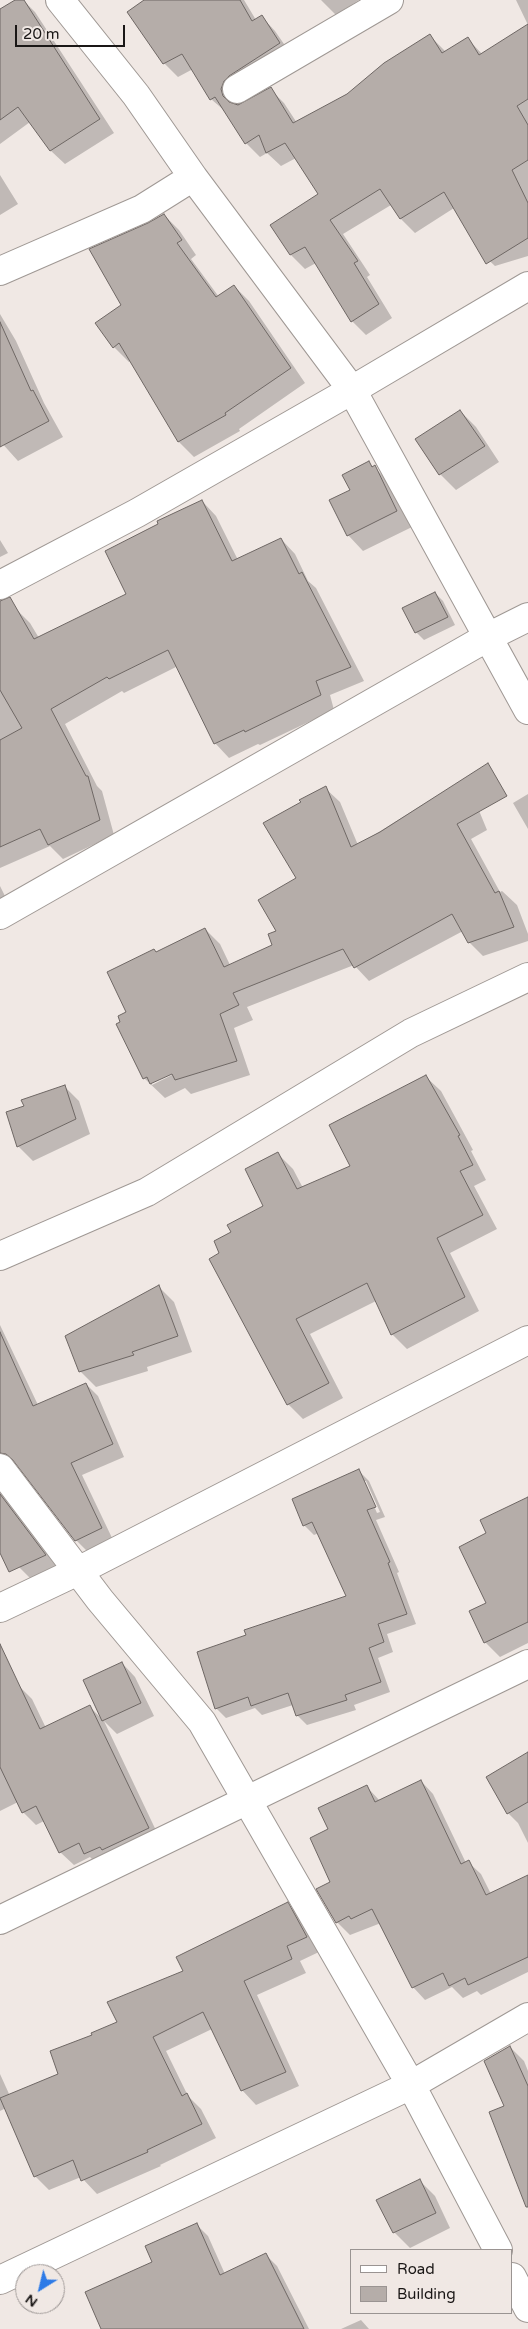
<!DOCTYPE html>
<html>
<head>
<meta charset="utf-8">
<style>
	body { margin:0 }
	#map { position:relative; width:528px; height:2329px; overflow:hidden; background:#f0e8e4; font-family:"Varela Round",sans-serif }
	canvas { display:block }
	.legend { position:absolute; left:350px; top:2249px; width:162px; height:65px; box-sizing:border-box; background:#f0e8e4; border:1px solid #9a9492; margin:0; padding:6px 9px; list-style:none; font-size:15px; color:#1a1716 }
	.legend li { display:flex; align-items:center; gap:10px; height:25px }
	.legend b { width:25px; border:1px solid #9a9492 }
	.north { position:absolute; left:15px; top:2264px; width:50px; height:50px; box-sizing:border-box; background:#f0e8e4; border:1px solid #9a9492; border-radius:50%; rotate:216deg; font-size:14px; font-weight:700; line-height:20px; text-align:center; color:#1a1716 }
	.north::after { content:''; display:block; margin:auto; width:18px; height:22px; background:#2e7be7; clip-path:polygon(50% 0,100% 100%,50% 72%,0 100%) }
	.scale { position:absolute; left:15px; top:25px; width:110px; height:22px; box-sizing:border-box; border:2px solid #1a1716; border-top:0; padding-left:6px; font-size:15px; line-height:18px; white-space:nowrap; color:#1a1716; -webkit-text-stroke:4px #f0e8e4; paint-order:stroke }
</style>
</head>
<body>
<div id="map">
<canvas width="528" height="2329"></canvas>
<ul class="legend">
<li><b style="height:6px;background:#fff"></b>Road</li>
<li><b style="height:14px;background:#b5ada9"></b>Building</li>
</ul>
<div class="north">N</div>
<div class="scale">20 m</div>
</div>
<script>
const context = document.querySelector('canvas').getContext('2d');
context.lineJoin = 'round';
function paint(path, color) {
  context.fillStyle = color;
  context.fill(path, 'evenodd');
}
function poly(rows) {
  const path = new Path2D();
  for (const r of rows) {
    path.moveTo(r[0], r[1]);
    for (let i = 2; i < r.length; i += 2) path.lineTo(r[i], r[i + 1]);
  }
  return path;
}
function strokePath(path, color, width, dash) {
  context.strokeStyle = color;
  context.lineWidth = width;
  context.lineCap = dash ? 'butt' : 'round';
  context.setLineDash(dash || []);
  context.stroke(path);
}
paint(poly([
	[17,0,23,0,35,12,114,133,65,164,50,150,30,122,0,144,0,10],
	[146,0,244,0,256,20,262,17,275,31,293,57,237,95,235,105,270,89,284,103,297,123,348,95,430,36,446,52,468,39,482,54,528,25,528,256,495,266,480,252,454,208,415,233,401,219,391,205,343,234,370,275,367,277,392,318,366,335,352,321,316,263,305,269,291,255,319,194,296,158,281,166,267,153,260,157,246,143,226,112,211,99,193,69,178,77,164,63],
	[321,0,359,0,336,15],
	[516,0,528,0,528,25],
	[0,175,18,204,0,215],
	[164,215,179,230,196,255,191,259,219,297,234,286,249,301,305,383,239,429,240,431,194,457,179,442,131,360,129,362,114,347,123,305,149,224],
	[0,314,16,341,44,403,63,437,18,461,0,441],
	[460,411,476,427,499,462,456,490,440,474,417,439],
	[369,463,390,482,412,527,363,551,348,535,351,490],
	[202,501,216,516,238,560,281,539,295,554,308,581,316,588,364,681,330,695,334,710,260,745,258,744,229,758,215,743,178,666,124,693,122,691,65,724,97,786,102,791,114,835,63,859,50,846,0,868,0,618,16,609,30,623,39,638,127,594],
	[0,540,8,553,0,557],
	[435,593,443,601,455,625,424,640,416,632],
	[459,782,473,796,487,830,471,839,500,892,502,891,517,905,528,934,528,941,483,956,469,942,463,931,369,981,354,965,247,1007,253,1020,234,1028,250,1075,191,1094,185,1088,165,1098,144,1078,122,1023,156,953,205,929,220,944,230,965,274,945,298,878,325,788,340,802,358,845],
	[177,1070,178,1072,152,1085,152,1082],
	[528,794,528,829,513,803],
	[0,886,6,898,0,901],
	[426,1077,441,1091,473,1150,471,1151,486,1180,474,1186,497,1229,450,1253,479,1311,407,1349,392,1334,376,1301,310,1334,343,1398,303,1419,288,1404,221,1253,233,1233,265,1207,278,1154,293,1169,303,1188,352,1166],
	[64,1086,79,1101,90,1134,33,1161,18,1146,25,1107],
	[159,1287,174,1302,192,1352,147,1367,148,1371,96,1387,80,1371],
	[0,1325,38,1405,86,1384,98,1396,124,1457,82,1475,113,1540,88,1552,76,1540,19,1465,11,1464,0,1471],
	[359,1471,369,1481,385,1517,376,1520,399,1572,397,1573,416,1624,387,1634,393,1652,378,1658,390,1692,354,1705,356,1710,307,1725,297,1715,293,1705,262,1715,255,1708,226,1718,216,1708,347,1597,319,1533,314,1535,304,1525],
	[363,1481,366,1481,380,1512,377,1513],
	[0,1492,57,1567,31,1579,19,1567,0,1528],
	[528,1498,528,1643,500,1657,485,1642,488,1603,488,1534],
	[122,1663,135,1677,154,1716,117,1734,104,1721,161,1841,99,1866,90,1857,74,1865,60,1852,44,1821,36,1825,23,1812,18,1802,0,1811,0,1695,19,1686,32,1699,46,1728,90,1707,103,1720],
	[528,1754,528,1843,518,1823,508,1813],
	[421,1781,433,1794,466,1863,468,1862,481,1874,491,1894,528,1877,528,1972,481,1995,477,1991,463,1998,452,1987,425,2000,413,1987,381,1923,350,1935,337,1922,330,1830,367,1787,380,1801],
	[287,1904,302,1918,321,1951,300,1961,306,1973,257,1995,299,2086,256,2105,242,2090,212,2029,166,2051,188,2096,201,2109,216,2138,160,2165,161,2166,97,2194,81,2177,49,2190,35,2176,6,2108,0,2111,0,2074,10,2096,60,2075,94,2036,119,2023,185,1971],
	[510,2047,524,2061,528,2071,528,2181,506,2107],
	[419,2180,435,2196,450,2228,410,2248,394,2232],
	[197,2225,208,2236,225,2274,266,2255,277,2266,309,2329,102,2329,154,2263],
	[361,2320,369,2329,341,2329]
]), '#0003');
const building = poly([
	[15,0,24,0,100,119,50,151,18,107,0,120,0,9,15,0],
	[144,0,240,0,252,21,262,15,280,43,229,76,224,81,221,89,223,96,229,102,238,105,271,87,293,123,347,94,384,63,430,34,442,53,468,37,479,55,528,24,528,99,517,106,528,125,528,160,512,170,528,203,528,238,486,264,444,192,400,219,380,189,330,220,358,261,354,263,379,304,351,322,305,247,290,255,270,225,318,194,285,143,266,153,259,135,245,144,215,97,210,100,182,54,163,64,127,12,144,0],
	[164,214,182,240,177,243,216,297,234,285,291,368,225,413,226,415,178,442,119,343,113,348,95,323,121,305,89,249,148,223,164,214],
	[0,322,31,391,33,390,49,421,0,447,0,322],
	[460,410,485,446,439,475,415,439,460,410],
	[369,461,372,467,375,465,397,511,347,536,329,500,350,490,342,475,369,461],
	[202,500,232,561,281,538,299,574,302,572,351,667,316,681,321,695,245,732,244,730,214,744,168,650,109,679,107,677,51,709,86,776,88,776,100,820,48,845,40,829,0,847,0,740,22,728,0,690,0,601,10,597,34,639,126,594,105,551,158,524,157,521,202,500],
	[435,592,448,617,415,633,402,608,435,592],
	[488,763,507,796,457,824,495,893,499,891,514,927,468,943,452,914,354,968,343,949,233,993,239,1005,220,1014,237,1061,175,1080,172,1074,150,1084,147,1077,143,1079,116,1024,120,1022,118,1016,126,1012,107,972,154,949,156,952,205,928,224,967,272,945,268,934,276,931,258,900,296,878,263,823,301,802,299,800,326,786,351,847,380,832,488,763],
	[426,1075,460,1135,458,1136,473,1165,460,1171,483,1215,437,1238,465,1297,391,1335,367,1283,296,1319,329,1383,287,1405,209,1259,219,1253,214,1241,231,1232,227,1225,263,1206,245,1169,278,1152,297,1189,350,1166,329,1125,426,1075],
	[65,1085,76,1119,17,1147,6,1112,24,1106,21,1100,65,1085],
	[159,1285,178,1336,132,1352,134,1355,79,1372,65,1336,159,1285],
	[0,1332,33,1406,86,1383,113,1444,71,1463,102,1528,75,1541,12,1459,6,1454,0,1453,0,1332],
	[359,1469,376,1507,367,1510,390,1562,388,1563,407,1614,378,1624,384,1642,369,1648,381,1682,345,1695,347,1700,296,1716,288,1693,251,1706,248,1697,215,1709,197,1652,246,1635,244,1630,346,1596,312,1522,303,1526,292,1499,359,1469],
	[0,1494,46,1555,9,1572,0,1553,0,1494],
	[528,1497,528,1622,484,1643,469,1611,486,1603,459,1547,486,1533,480,1520,528,1497],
	[0,1644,40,1729,90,1705,149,1828,102,1850,100,1847,84,1854,79,1843,59,1853,36,1806,22,1813,0,1767,0,1644],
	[122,1662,141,1703,102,1721,83,1680,122,1662],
	[528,1752,528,1802,507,1814,486,1777,528,1752],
	[421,1780,461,1864,469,1860,486,1895,528,1875,528,1957,468,1985,465,1978,449,1986,443,1973,412,1988,372,1909,351,1919,349,1916,336,1923,316,1889,330,1882,310,1838,328,1829,318,1808,367,1785,375,1802,421,1780],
	[288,1902,307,1937,287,1946,292,1959,244,1981,286,2072,241,2091,203,2012,153,2037,182,2096,187,2093,202,2124,147,2150,148,2152,81,2181,73,2160,34,2177,0,2098,58,2074,50,2051,92,2035,91,2033,117,2022,107,2002,183,1971,176,1957,288,1902],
	[510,2046,528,2086,528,2207,526,2207,489,2112,504,2106,484,2061,510,2046],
	[420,2179,436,2213,393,2233,376,2200,420,2179],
	[197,2223,220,2275,266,2253,304,2329,101,2329,85,2292,152,2262,145,2246,197,2223]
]);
paint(building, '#b5ada9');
strokePath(building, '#6e6764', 1);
const minor = poly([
	[237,89,389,0],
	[193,177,352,390,528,710],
	[0,271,142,209,193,177,136,95,60,0],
	[0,585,137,513,352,390,528,286],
	[0,915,488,637,528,617],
	[0,1256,147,1192,411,1033,528,977],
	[0,1468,100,1600,202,1722,411,2085,498,2250],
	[0,1608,78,1571,528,1340],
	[0,1920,528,1664],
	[512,2277,528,2308],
	[0,2280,411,2085,528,2017]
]);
strokePath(minor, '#9f9894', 30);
strokePath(minor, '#fff', 28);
</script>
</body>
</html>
